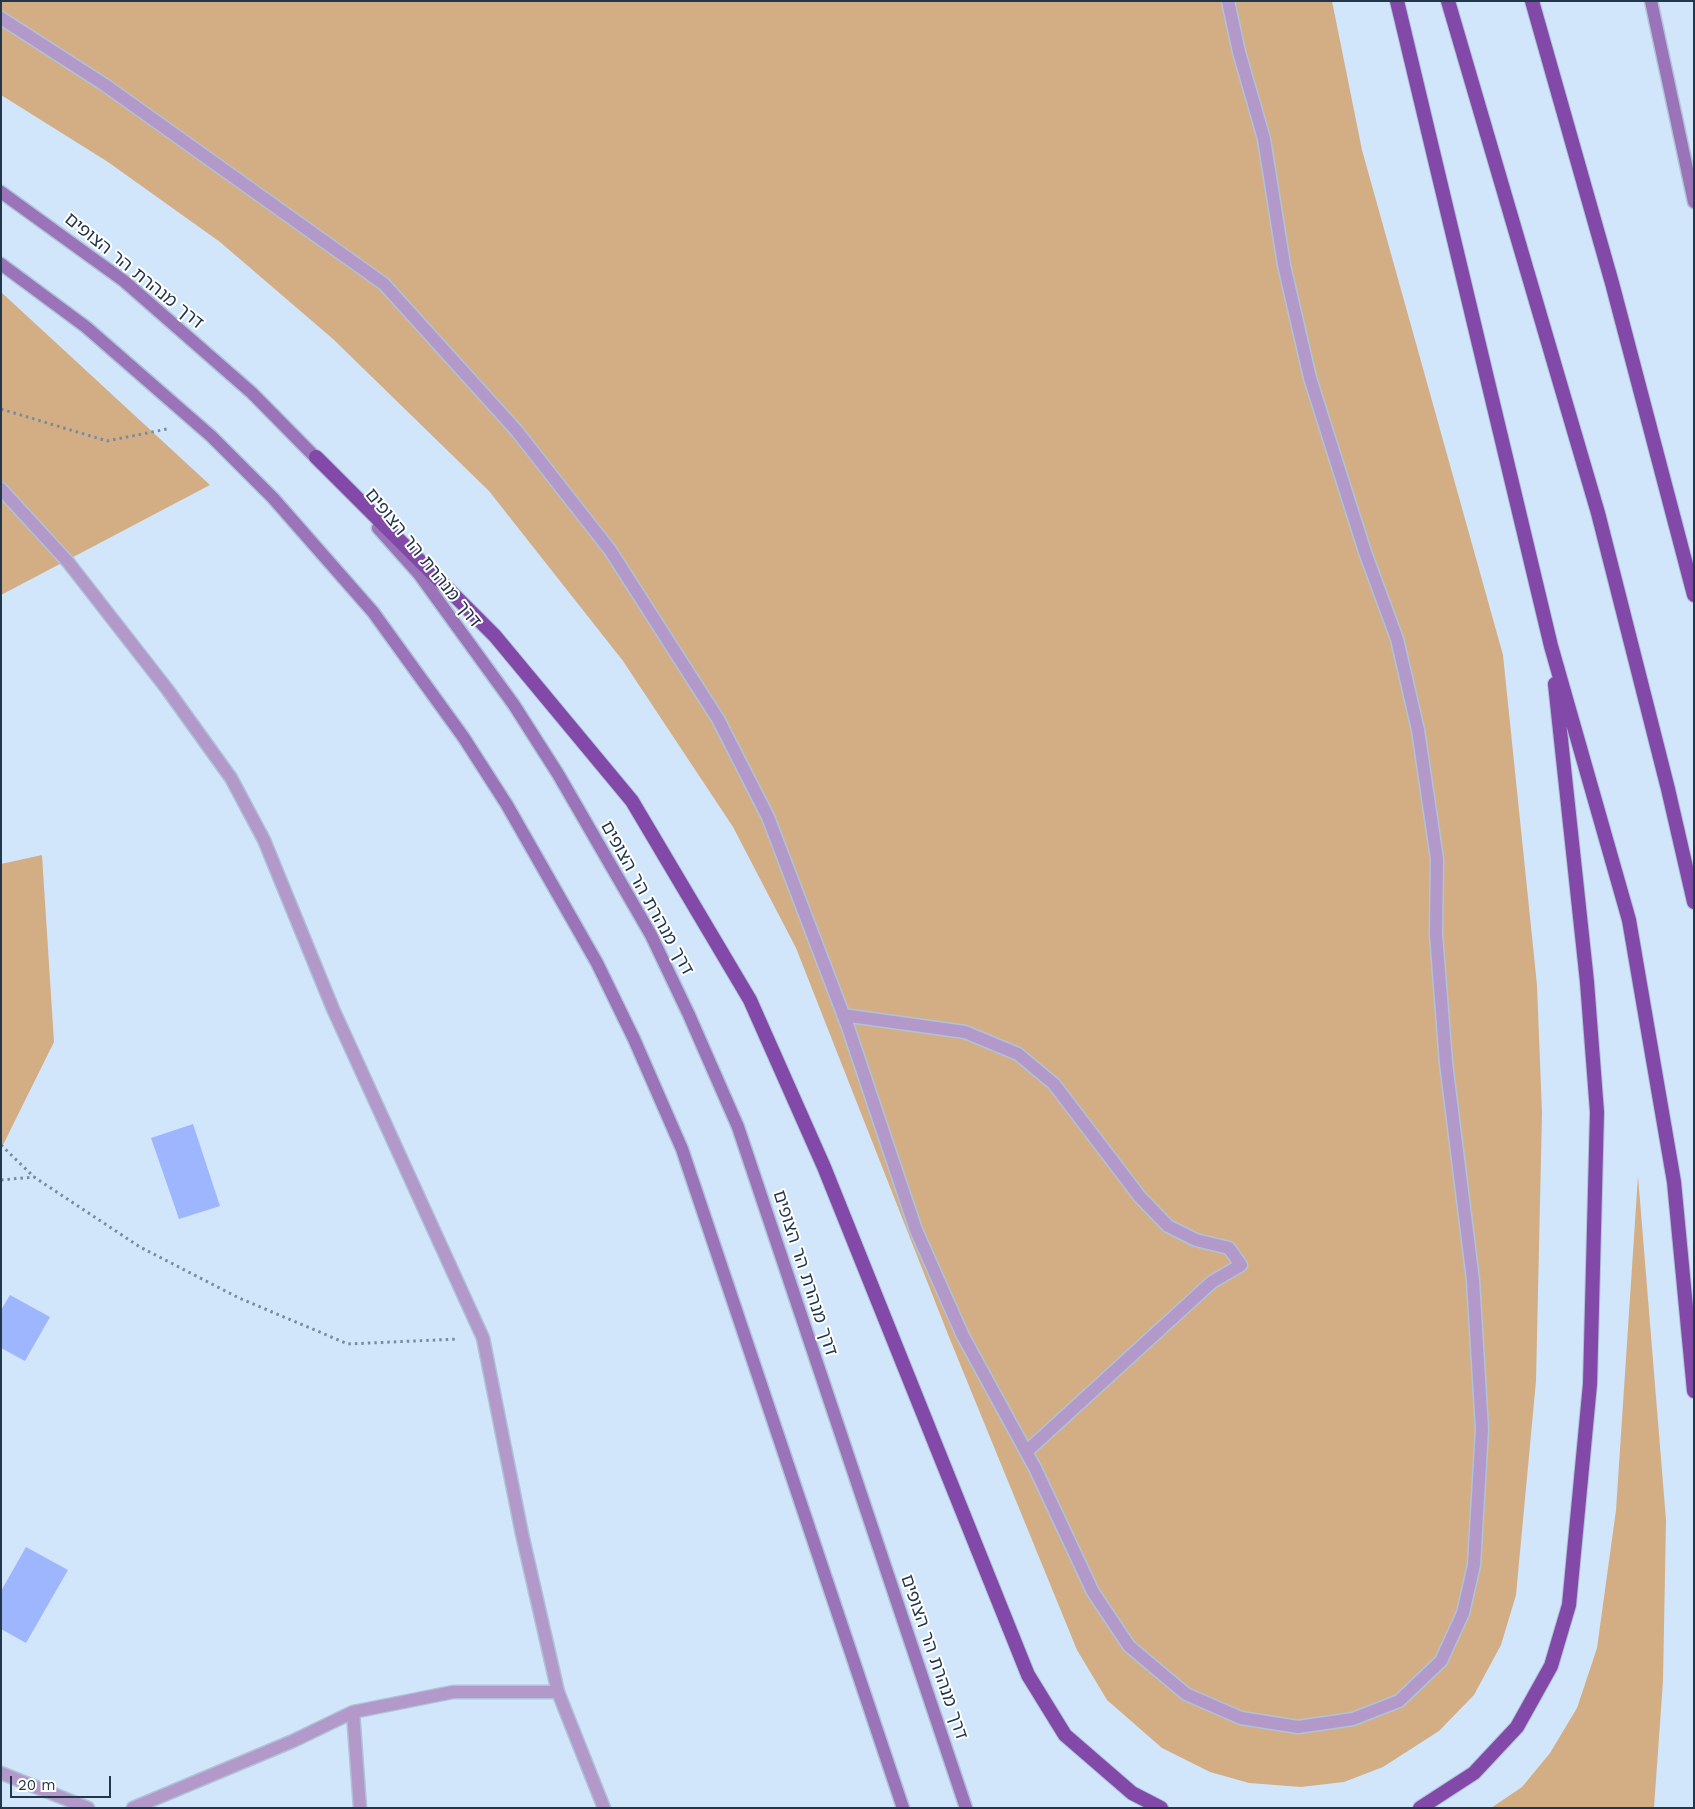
<!DOCTYPE html>
<html>
<head>
<meta charset="utf-8">
<style>
	body { margin:0 }
	#map { position:relative; width:1695px; height:1809px; overflow:hidden; background:#d2e6fb; font-family:"Work Sans",sans-serif }
	canvas { display:block }
	.frame { position:absolute; inset:0; border:2px solid #23374b; pointer-events:none }
	.scale { position:absolute; left:10px; top:1776px; width:101px; height:22px; box-sizing:border-box; border:2px solid #23374b; border-top:0; padding-left:6px; font-size:15px; line-height:18px; white-space:nowrap; color:#23374b; -webkit-text-stroke:4px #fff; paint-order:stroke }
</style>
</head>
<body>
<div id="map">
<canvas width="1695" height="1809"></canvas>
<div class="frame"></div>
<div class="scale">20 m</div>
</div>
<script>
const context = document.querySelector('canvas').getContext('2d');
context.lineJoin = 'round';
function paint(path, color) {
  context.fillStyle = color;
  context.fill(path, 'evenodd');
}
function poly(rows) {
  const path = new Path2D();
  for (const r of rows) {
    path.moveTo(r[0], r[1]);
    for (let i = 2; i < r.length; i += 2) path.lineTo(r[i], r[i + 1]);
  }
  return path;
}
function strokePath(path, color, width, dash) {
  context.strokeStyle = color;
  context.lineWidth = width;
  context.lineCap = dash ? 'butt' : 'round';
  context.setLineDash(dash || []);
  context.stroke(path);
}
function write(font, color, halo, rows, align = 'center') {
  context.font = font + ' "Work Sans","Noto Sans Hebrew",sans-serif';
  context.lineWidth = 4;
  context.setLineDash([]);
  context.textBaseline = 'middle';
  context.strokeStyle = halo;
  context.fillStyle = color;
  for (const [text, x, y, turn = 0] of rows) {
    context.save();
    context.translate(x, y);
    context.rotate((+turn || 0) * Math.PI / 180);
    context.textAlign = isNaN(turn) ? turn : align;
    if (halo) context.strokeText(text, 0, 0);
    context.fillText(text, 0, 0);
    context.restore();
  }
}
paint(poly([
	[1,1,1332,1,1362,150,1503,655,1537,985,1542,1113,1536,1381,1516,1595,1501,1645,1474,1695,1439,1731,1383,1767,1344,1782,1301,1787,1249,1783,1210,1772,1162,1748,1107,1700,1077,1650,949,1337,796,948,733,827,623,661,489,491,333,339,220,242,108,162,1,95],
	[1,292,210,485,1,595],
	[42,855,54,1042,1,1149,1,864],
	[1638,1176,1666,1520,1663,1681,1654,1808,1491,1808,1522,1787,1550,1753,1577,1708,1597,1648,1616,1510]
]), '#d3ae85');
paint(poly([
	[193,1124,220,1206,179,1219,151,1138],
	[10,1295,50,1317,25,1361,1,1348,1,1310],
	[26,1547,68,1570,26,1643,1,1629,1,1591]
]), '#9eb6fd');
const minor = poly([
	[1,18,105,85,384,284,516,430,610,550,718,719,768,817,848,1027,916,1230,963,1336,1035,1468,1093,1592,1129,1646,1186,1694,1241,1718,1298,1727,1353,1719,1399,1701,1441,1661,1463,1613,1474,1565,1482,1429,1473,1280,1446,1063,1436,934,1437,859,1418,730,1397,639,1365,552,1310,378,1284,265,1264,139,1239,52,1228,1],
	[1,489,68,562,167,689,231,778,264,840,333,1009,483,1338,522,1534,558,1692,604,1808],
	[843,1015,965,1032,1018,1054,1054,1084,1140,1197,1168,1226,1196,1240,1229,1248,1241,1265,1212,1282,1026,1452],
	[353,1712,360,1808],
	[1,1773,88,1808],
	[133,1808,293,1741,353,1712,453,1692,558,1692]
]);
const secondary = poly([
	[1651,1,1694,202],
	[1,192,124,281,252,393,322,464],
	[1,264,86,327,211,436,273,498,373,612,464,738,507,805,597,963,634,1039,682,1149,903,1808],
	[378,528,419,574,514,705,558,774,651,935,689,1015,738,1127,966,1808]
]);
const trunk = poly([
	[1397,1,1551,646,1629,920,1674,1182,1694,1391],
	[1448,1,1598,513,1668,789,1694,902],
	[1532,1,1612,283,1694,595],
	[316,457,495,636,632,801,750,1000,824,1167,1028,1675,1065,1735,1132,1793,1161,1808],
	[1420,1808,1474,1773,1517,1727,1551,1666,1569,1605,1590,1384,1597,1112,1587,982,1555,684]
]);
strokePath(minor, '#afc3d8', 15);
strokePath(secondary, '#afc3d8', 15);
strokePath(trunk, '#afc3d8', 16);
strokePath(poly([
	[1,409,107,441,167,429],
	[1,1145,34,1177,140,1247,239,1298,348,1344,458,1339],
	[1,1180,34,1177]
]), '#788ca1', 3, [2.5, 4]);
strokePath(minor, '#b399c9', 12);
strokePath(secondary, '#9b73b9', 12);
strokePath(trunk, '#8249a8', 14);
write('18px', '#23374b', '#fff', [
	["דרך מנהרת הר הצופים",134,271,39],
	["דרך מנהרת הר הצופים",423,558,51],
	["דרך מנהרת הר הצופים",647,898,61],
	["דרך מנהרת הר הצופים",805,1273,72],
	["דרך מנהרת הר הצופים",934,1657,71]
]);
</script>
</body>
</html>
